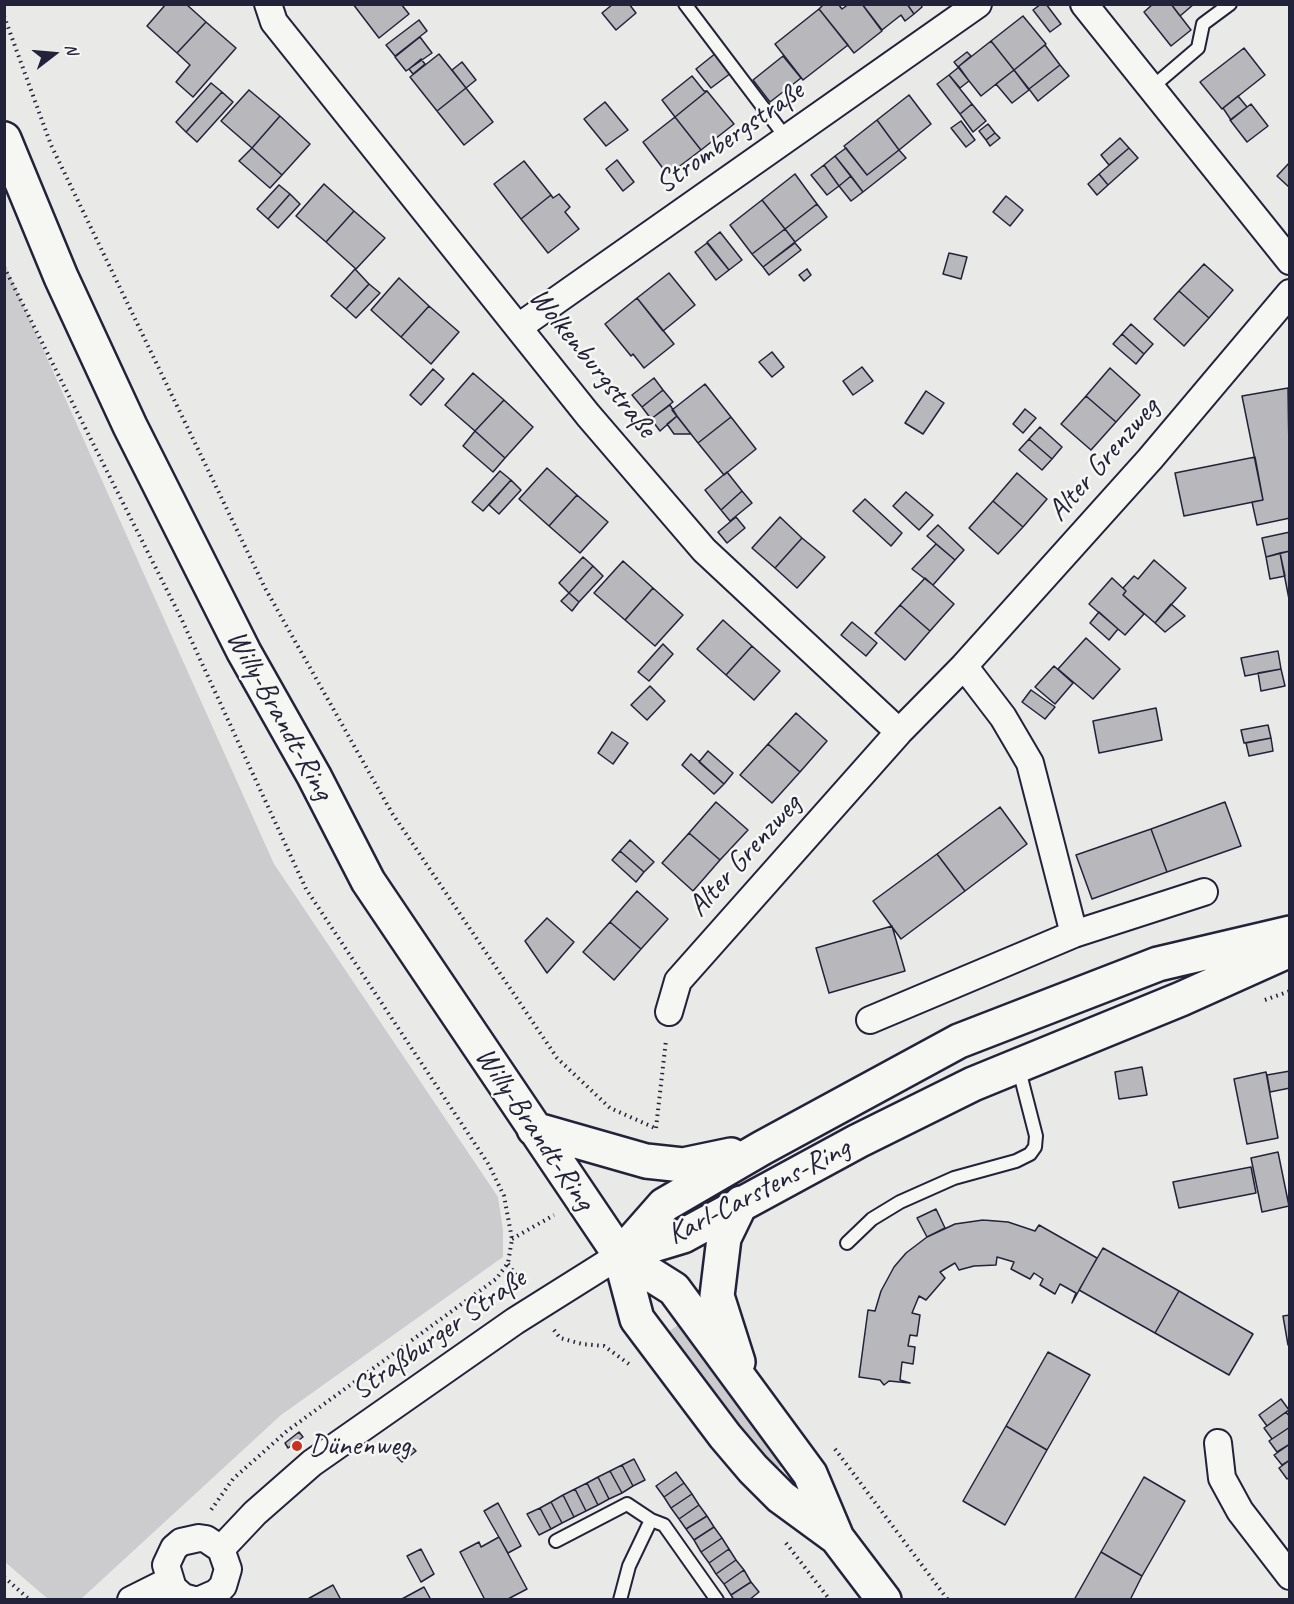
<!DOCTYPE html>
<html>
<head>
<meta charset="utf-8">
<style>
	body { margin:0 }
	#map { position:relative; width:1294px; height:1604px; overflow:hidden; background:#e9e9e7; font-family:Caveat,sans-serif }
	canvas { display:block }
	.frame { position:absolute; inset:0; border:6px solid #22223b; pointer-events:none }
	.north { position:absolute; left:24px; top:24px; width:60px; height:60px; -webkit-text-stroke:4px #f6f6f2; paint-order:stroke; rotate:74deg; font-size:16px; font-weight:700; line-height:24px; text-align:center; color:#22223b }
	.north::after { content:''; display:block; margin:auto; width:21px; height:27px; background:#22223b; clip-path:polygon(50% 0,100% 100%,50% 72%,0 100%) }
</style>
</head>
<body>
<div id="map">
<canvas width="1294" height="1604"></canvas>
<div class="frame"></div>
<div class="north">N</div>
</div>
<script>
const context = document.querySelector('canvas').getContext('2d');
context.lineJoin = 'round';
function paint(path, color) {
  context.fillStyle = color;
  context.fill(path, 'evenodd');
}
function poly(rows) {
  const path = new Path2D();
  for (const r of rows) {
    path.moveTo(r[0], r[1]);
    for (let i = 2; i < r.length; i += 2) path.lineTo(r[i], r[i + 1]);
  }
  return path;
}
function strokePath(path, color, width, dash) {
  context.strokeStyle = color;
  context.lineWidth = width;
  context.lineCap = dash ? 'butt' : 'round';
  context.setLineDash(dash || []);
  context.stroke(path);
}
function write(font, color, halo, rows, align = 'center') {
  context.font = font + ' Caveat,sans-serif';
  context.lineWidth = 5;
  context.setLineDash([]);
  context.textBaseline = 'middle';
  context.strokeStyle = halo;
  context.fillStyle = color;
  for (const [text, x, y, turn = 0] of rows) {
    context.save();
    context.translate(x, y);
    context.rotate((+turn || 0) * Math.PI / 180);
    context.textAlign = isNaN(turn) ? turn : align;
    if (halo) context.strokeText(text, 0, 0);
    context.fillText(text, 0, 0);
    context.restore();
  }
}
paint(poly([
	[4,262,274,864,498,1197,503,1230,503,1257,281,1415,81,1599,48,1599,5,1562],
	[678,1325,781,1463,781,1467,774,1467,744,1433,668,1332]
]), '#ccccce');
const building = poly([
	[166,4,186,4,206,22,177,53,147,26,166,4],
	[353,4,401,4,409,14,379,38,353,4],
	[613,4,629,4,636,13,616,30,602,13,613,4],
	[824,4,838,4,842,9,849,4,862,4,882,31,854,53,819,9,824,4],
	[862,4,907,4,914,14,905,21,901,15,882,30,862,4],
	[907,4,921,4,922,7,914,14,907,4],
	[1041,4,1046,4,1061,24,1050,32,1033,10,1041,4],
	[1153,4,1171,4,1191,30,1171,46,1144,12,1153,4],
	[1171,4,1194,4,1180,16,1171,4],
	[819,9,848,45,803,80,775,44,819,9],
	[1023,16,1046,44,1014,70,991,41,1023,16],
	[419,20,427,31,395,56,386,45,419,20],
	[206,22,236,48,193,97,176,82,190,65,177,53,206,22],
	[420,37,432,53,406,71,395,57,420,37],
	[991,41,1014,70,981,96,958,67,991,41],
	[1045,45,1060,65,1029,89,1014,70,1045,45],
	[1244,48,1265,75,1222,109,1200,82,1244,48],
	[967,52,971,56,958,67,954,62,967,52],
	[716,53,731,73,711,88,696,69,716,53],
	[439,54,466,88,437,111,410,77,439,54],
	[783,56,801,78,770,102,753,80,783,56],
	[421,59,425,64,413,74,409,69,421,59],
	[462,62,476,80,466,88,452,70,462,62],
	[1060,65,1069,76,1038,101,1029,89,1060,65],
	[959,67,969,81,960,88,949,75,959,67],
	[1014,70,1029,90,1012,103,996,84,1014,70],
	[949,75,972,104,960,114,937,84,949,75],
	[692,76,704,91,707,91,675,117,662,100,692,76],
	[211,83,222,92,186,132,176,122,211,83],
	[466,88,493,122,464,145,437,111,466,88],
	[249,90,280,116,252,148,221,121,249,90],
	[707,91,734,124,701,150,675,117,707,91],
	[222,92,233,102,197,142,186,132,222,92],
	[909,95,931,124,899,150,877,120,909,95],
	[1238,96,1247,107,1231,120,1223,108,1238,96],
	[605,102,628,130,606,146,584,119,605,102],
	[972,104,986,121,973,132,960,114,972,104],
	[1251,104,1268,126,1247,142,1230,120,1251,104],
	[280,116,310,144,282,175,252,148,280,116],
	[675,117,701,150,668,175,643,142,675,117],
	[877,120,899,150,867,175,844,146,877,120],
	[961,121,975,140,966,147,951,128,961,121],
	[988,124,995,133,986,140,979,131,988,124],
	[995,133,1000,138,990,146,986,140,995,133],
	[1120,138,1129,148,1109,165,1101,155,1120,138],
	[252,148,282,175,270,188,239,161,252,148],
	[846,148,867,175,899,150,906,158,863,192,835,156,846,148],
	[1129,148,1138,158,1108,185,1099,174,1129,148],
	[835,156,851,176,839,186,824,165,835,156],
	[617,160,634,182,623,191,606,169,617,160],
	[524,161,551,195,521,219,494,184,524,161],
	[1290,162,1290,188,1277,176,1290,162],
	[824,165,839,186,827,195,811,175,824,165],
	[795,174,817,204,785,229,762,200,795,174],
	[1099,174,1108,185,1097,195,1088,184,1099,174],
	[851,176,863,192,851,201,839,186,851,176],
	[324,184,354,211,326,242,296,216,324,184],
	[279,185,290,194,268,219,257,209,279,185],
	[290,194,300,204,278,228,268,219,290,194],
	[559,194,570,207,565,212,579,229,548,253,521,219,551,195,553,198,559,194],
	[1006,196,1023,210,1010,226,993,212,1006,196],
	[762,200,785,229,752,254,730,225,762,200],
	[817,204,827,217,795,242,785,229,817,204],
	[354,211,385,238,356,269,326,242,354,211],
	[785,229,795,242,763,267,752,254,785,229],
	[720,232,742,260,729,270,707,242,720,232],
	[707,243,729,270,716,280,695,252,707,243],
	[795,243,801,250,769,275,763,267,795,243],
	[949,253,967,257,961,279,943,274,949,253],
	[1204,264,1233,290,1209,318,1179,291,1204,264],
	[355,269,369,284,346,309,331,296,355,269],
	[807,269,811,275,804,281,799,275,807,269],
	[669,273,695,305,663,331,637,298,669,273],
	[399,278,429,306,401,337,371,310,399,278],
	[369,284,380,293,356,318,346,309,369,284],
	[1179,291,1209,318,1184,346,1154,319,1179,291],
	[637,298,674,344,644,368,633,354,631,356,605,324,637,298],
	[429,306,459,332,431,364,401,337,429,306],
	[1131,324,1153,344,1144,354,1122,334,1131,324],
	[1122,334,1144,354,1136,364,1113,344,1122,334],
	[772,352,784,367,772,377,759,362,772,352],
	[862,367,873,381,853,395,843,381,862,367],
	[1110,368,1140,395,1116,422,1086,396,1110,368],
	[433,369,444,379,421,405,410,395,433,369],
	[473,373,504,400,475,431,445,405,473,373],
	[654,378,663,390,642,407,632,395,654,378],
	[705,384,731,417,698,443,672,410,705,384],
	[1288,388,1290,518,1257,525,1252,502,1263,500,1242,396,1288,388],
	[663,390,673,402,651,419,642,407,663,390],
	[926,391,944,403,923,434,905,423,926,391],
	[1086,396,1116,422,1091,450,1061,424,1086,396],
	[504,400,533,427,505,458,475,431,504,400],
	[670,405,677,416,660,431,651,419,670,405],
	[1025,409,1036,418,1023,433,1013,424,1025,409],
	[677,416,691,434,674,434,667,424,677,416],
	[731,417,756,449,724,475,698,443,731,417],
	[1040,427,1062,447,1052,459,1029,439,1040,427],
	[475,431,505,458,493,472,463,446,475,431],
	[1029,439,1052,459,1042,470,1019,450,1029,439],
	[1255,457,1263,500,1184,516,1175,473,1255,457],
	[547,468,577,495,549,526,519,499,547,468],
	[500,471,511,480,483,511,472,502,500,471],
	[727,472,742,491,721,510,705,490,727,472],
	[1017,473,1047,499,1023,527,993,501,1017,473],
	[511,480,521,490,499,514,489,505,511,480],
	[742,491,752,503,730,521,721,510,742,491],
	[906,492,933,515,919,530,893,506,906,492],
	[577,495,608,522,580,553,549,526,577,495],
	[865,499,902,533,891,546,853,511,865,499],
	[993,501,1023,527,998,554,969,528,993,501],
	[736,517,745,528,727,543,718,532,736,517],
	[780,517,802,538,775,568,752,548,780,517],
	[938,525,964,550,955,560,927,536,938,525],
	[1290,532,1290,551,1266,557,1262,538,1290,532],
	[802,538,825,557,797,588,775,568,802,538],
	[936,544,955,560,933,585,912,569,936,544],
	[1290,551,1290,598,1289,599,1280,553,1290,551],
	[1280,553,1285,576,1270,579,1266,557,1280,553],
	[583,557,593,566,569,593,559,583,583,557],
	[1154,560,1186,588,1155,623,1123,595,1126,591,1123,588,1134,576,1138,579,1154,560],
	[623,561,653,588,625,620,594,593,623,561],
	[593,566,603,576,579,602,569,593,593,566],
	[925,578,954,604,930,631,900,605,925,578],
	[1112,578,1126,591,1123,595,1144,614,1125,635,1089,604,1112,578],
	[653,588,683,615,655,646,625,620,653,588],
	[569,593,579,602,572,611,561,601,569,593],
	[1171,604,1185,616,1165,632,1155,623,1171,604],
	[900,605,930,631,905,660,875,633,900,605],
	[1099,612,1118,629,1109,640,1090,623,1099,612],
	[723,620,752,646,726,675,697,649,723,620],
	[852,622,877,643,866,656,841,635,852,622],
	[1086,638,1120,669,1093,699,1058,669,1086,638],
	[663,644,673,654,649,681,638,672,663,644],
	[752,646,780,671,754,700,726,675,752,646],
	[1278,651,1281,669,1245,676,1241,658,1278,651],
	[1054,666,1073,683,1055,704,1035,687,1054,666],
	[1281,669,1285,686,1261,691,1258,673,1281,669],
	[650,686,665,701,647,720,631,705,650,686],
	[1031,690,1055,707,1045,719,1022,702,1031,690],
	[1156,708,1162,740,1099,753,1093,721,1156,708],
	[796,713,827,741,800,772,768,744,796,713],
	[1268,725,1271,738,1244,743,1241,730,1268,725],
	[612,732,628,743,613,764,598,753,612,732],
	[1271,738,1273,751,1249,756,1246,743,1271,738],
	[768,744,800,772,772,803,740,775,768,744],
	[708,751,733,773,724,784,699,762,708,751],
	[691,754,724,784,714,794,682,765,691,754],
	[716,802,748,830,720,860,689,833,716,802],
	[1225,802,1241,846,1167,872,1151,829,1225,802],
	[1000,807,1027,844,965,891,937,854,1000,807],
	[1151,829,1167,872,1092,899,1076,855,1151,829],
	[689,833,720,860,693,891,662,863,689,833],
	[630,840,654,862,644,872,620,851,630,840],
	[620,851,644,872,636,882,612,860,620,851],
	[937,854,965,891,901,939,873,901,937,854],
	[637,891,668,919,641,949,610,922,637,891],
	[547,918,574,942,547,973,525,941,547,918],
	[610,922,641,949,614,980,583,952,610,922],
	[892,926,905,971,829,993,816,948,892,926],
	[1142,1067,1147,1095,1119,1099,1115,1072,1142,1067],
	[1290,1071,1290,1088,1270,1092,1267,1075,1290,1071],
	[1266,1072,1278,1138,1247,1144,1234,1079,1266,1072],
	[1278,1152,1289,1206,1262,1212,1251,1158,1278,1152],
	[1251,1167,1256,1193,1179,1208,1173,1182,1251,1167],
	[936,1209,945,1228,927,1237,917,1218,936,1209],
	[983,1220,1008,1222,1035,1231,1039,1225,1097,1258,1072,1303,1076,1293,1060,1284,1055,1294,1040,1285,1043,1279,1034,1273,1030,1279,1011,1269,1014,1262,997,1257,996,1265,974,1266,959,1270,955,1263,940,1272,945,1278,926,1300,919,1296,912,1313,920,1315,917,1336,910,1335,908,1346,915,1347,913,1364,902,1362,900,1380,910,1383,889,1381,884,1385,880,1380,859,1377,868,1310,875,1311,881,1291,894,1267,906,1253,927,1237,955,1224,983,1220],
	[1103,1248,1179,1291,1155,1333,1079,1290,1103,1248],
	[1179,1291,1253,1334,1229,1375,1155,1333,1179,1291],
	[1290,1315,1290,1344,1288,1345,1283,1316,1290,1315],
	[1048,1352,1090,1375,1047,1450,1006,1426,1048,1352],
	[1281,1399,1289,1410,1267,1426,1259,1415,1281,1399],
	[1286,1412,1290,1417,1290,1427,1272,1439,1264,1428,1286,1412],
	[1006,1426,1047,1450,1005,1525,963,1501,1006,1426],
	[1290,1427,1290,1444,1277,1452,1269,1441,1290,1427],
	[299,1432,303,1437,288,1448,285,1443,299,1432],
	[1290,1444,1290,1460,1282,1465,1274,1455,1290,1444],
	[411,1446,416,1451,402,1462,397,1457,411,1446],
	[634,1459,645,1480,633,1486,622,1465,634,1459],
	[1290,1460,1290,1477,1287,1479,1279,1468,1290,1460],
	[622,1465,633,1486,622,1493,610,1471,622,1465],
	[610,1471,622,1493,609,1499,598,1477,610,1471],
	[676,1472,684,1483,664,1497,656,1486,676,1472],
	[598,1477,609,1499,598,1505,587,1483,598,1477],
	[1144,1477,1185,1501,1142,1576,1101,1552,1144,1477],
	[587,1483,598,1505,586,1511,575,1489,587,1483],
	[684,1483,692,1494,671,1508,664,1497,684,1483],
	[575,1489,586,1511,574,1517,563,1495,575,1489],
	[692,1494,699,1505,679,1519,671,1508,692,1494],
	[563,1495,574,1517,562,1523,551,1502,563,1495],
	[551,1502,562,1523,551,1529,540,1508,551,1502],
	[498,1503,521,1546,508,1553,484,1511,498,1503],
	[699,1505,707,1516,686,1529,679,1519,699,1505],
	[540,1508,551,1529,539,1535,527,1514,540,1508],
	[707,1516,714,1527,694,1540,686,1529,707,1516],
	[714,1527,722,1538,701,1552,694,1540,714,1527],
	[499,1537,527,1589,508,1599,485,1600,460,1552,479,1542,481,1547,499,1537],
	[722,1538,729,1549,709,1563,701,1552,722,1538],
	[421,1549,434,1574,421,1582,407,1556,421,1549],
	[729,1549,736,1560,716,1574,709,1563,729,1549],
	[1101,1552,1142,1576,1130,1600,1074,1600,1101,1552],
	[736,1560,744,1570,724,1584,716,1574,736,1560],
	[744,1570,751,1582,731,1595,724,1584,744,1570],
	[751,1582,759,1592,749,1600,734,1600,731,1595,751,1582],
	[333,1585,341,1600,306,1600,333,1585],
	[424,1587,431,1600,400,1600,424,1587]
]);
paint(building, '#b8b8bc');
strokePath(building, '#22223b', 1.5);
const service = poly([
	[685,4,787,139],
	[1150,89,1198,48,1203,24,1230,4],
	[847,1243,872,1219,900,1202,954,1178,1016,1161,1030,1154,1035,1147,1036,1136,1018,1066],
	[651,1520,664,1525,717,1600],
	[556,1541,627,1504,651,1520,629,1566,620,1600]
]);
const minor = poly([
	[268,4,274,22,588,415,704,550,899,732],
	[1084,4,1290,261],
	[520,326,978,4],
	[964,666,1003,717,1030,763,1074,934],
	[669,1012,678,981,899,732,964,666,1150,459,1290,293],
	[870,1020,1074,934,1204,892],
	[1218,1443,1222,1478,1240,1511,1290,1576],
	[221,1549,255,1513,312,1463,515,1321,620,1255],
	[131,1600,169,1581],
	[194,1600,183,1597,173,1588,166,1565,174,1548,181,1542,199,1538,206,1539,221,1549,228,1569,223,1586,216,1593,200,1600]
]);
const primary = poly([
	[4,139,61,277,130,426,244,652,314,776,368,881,620,1255,637,1319,725,1436,753,1469,781,1497,837,1538],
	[534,1129,646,1161,683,1165,731,1155],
	[620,1255,664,1205,762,1148,959,1041,1158,964,1290,933],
	[620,1255,683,1236,858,1141,973,1084,1181,999,1290,950],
	[620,1255,674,1289,810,1474,837,1538,884,1600],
	[738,1362,717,1296,724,1238,741,1203]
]);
strokePath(service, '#22223b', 16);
strokePath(minor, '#22223b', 30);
strokePath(primary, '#22223b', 38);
strokePath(poly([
	[4,16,51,145,265,588,392,813,557,1058,610,1108,655,1128],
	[4,267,181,618,306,889,489,1165,504,1196,512,1239,508,1263,496,1279,287,1431,233,1479,211,1510],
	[1265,1000,1290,991],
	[656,1128,666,1040],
	[512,1239,554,1215],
	[508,1264,523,1285],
	[554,1330,560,1338,582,1344,604,1346,629,1364],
	[835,1449,948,1600],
	[786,1543,830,1600],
	[4,1577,30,1600]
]), '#22223b', 4, [1.5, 4.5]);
strokePath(service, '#f6f6f2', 12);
strokePath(minor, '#f6f6f2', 26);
strokePath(primary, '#f6f6f2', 33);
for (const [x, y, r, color] of [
	[297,1446,6,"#c8321e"]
]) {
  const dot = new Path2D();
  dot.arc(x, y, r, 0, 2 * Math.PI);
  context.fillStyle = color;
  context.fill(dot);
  strokePath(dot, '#f6f6f2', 2);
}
write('30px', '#22223b', '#f6f6f2', [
	["Strombergstraße",730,138,-35],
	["Wolkenburgstraße",592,363,51],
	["Alter Grenzweg",1104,460,-49],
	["Willy-Brandt-Ring",279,715,61],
	["Alter Grenzweg",745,856,-48],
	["Willy-Brandt-Ring",534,1129,56],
	["Karl-Carstens-Ring",759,1192,-27],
	["Straßburger Straße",439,1335,-35]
]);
write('30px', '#22223b', '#f6f6f2', [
	["Dünenweg",309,1446]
], 'left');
</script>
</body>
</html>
